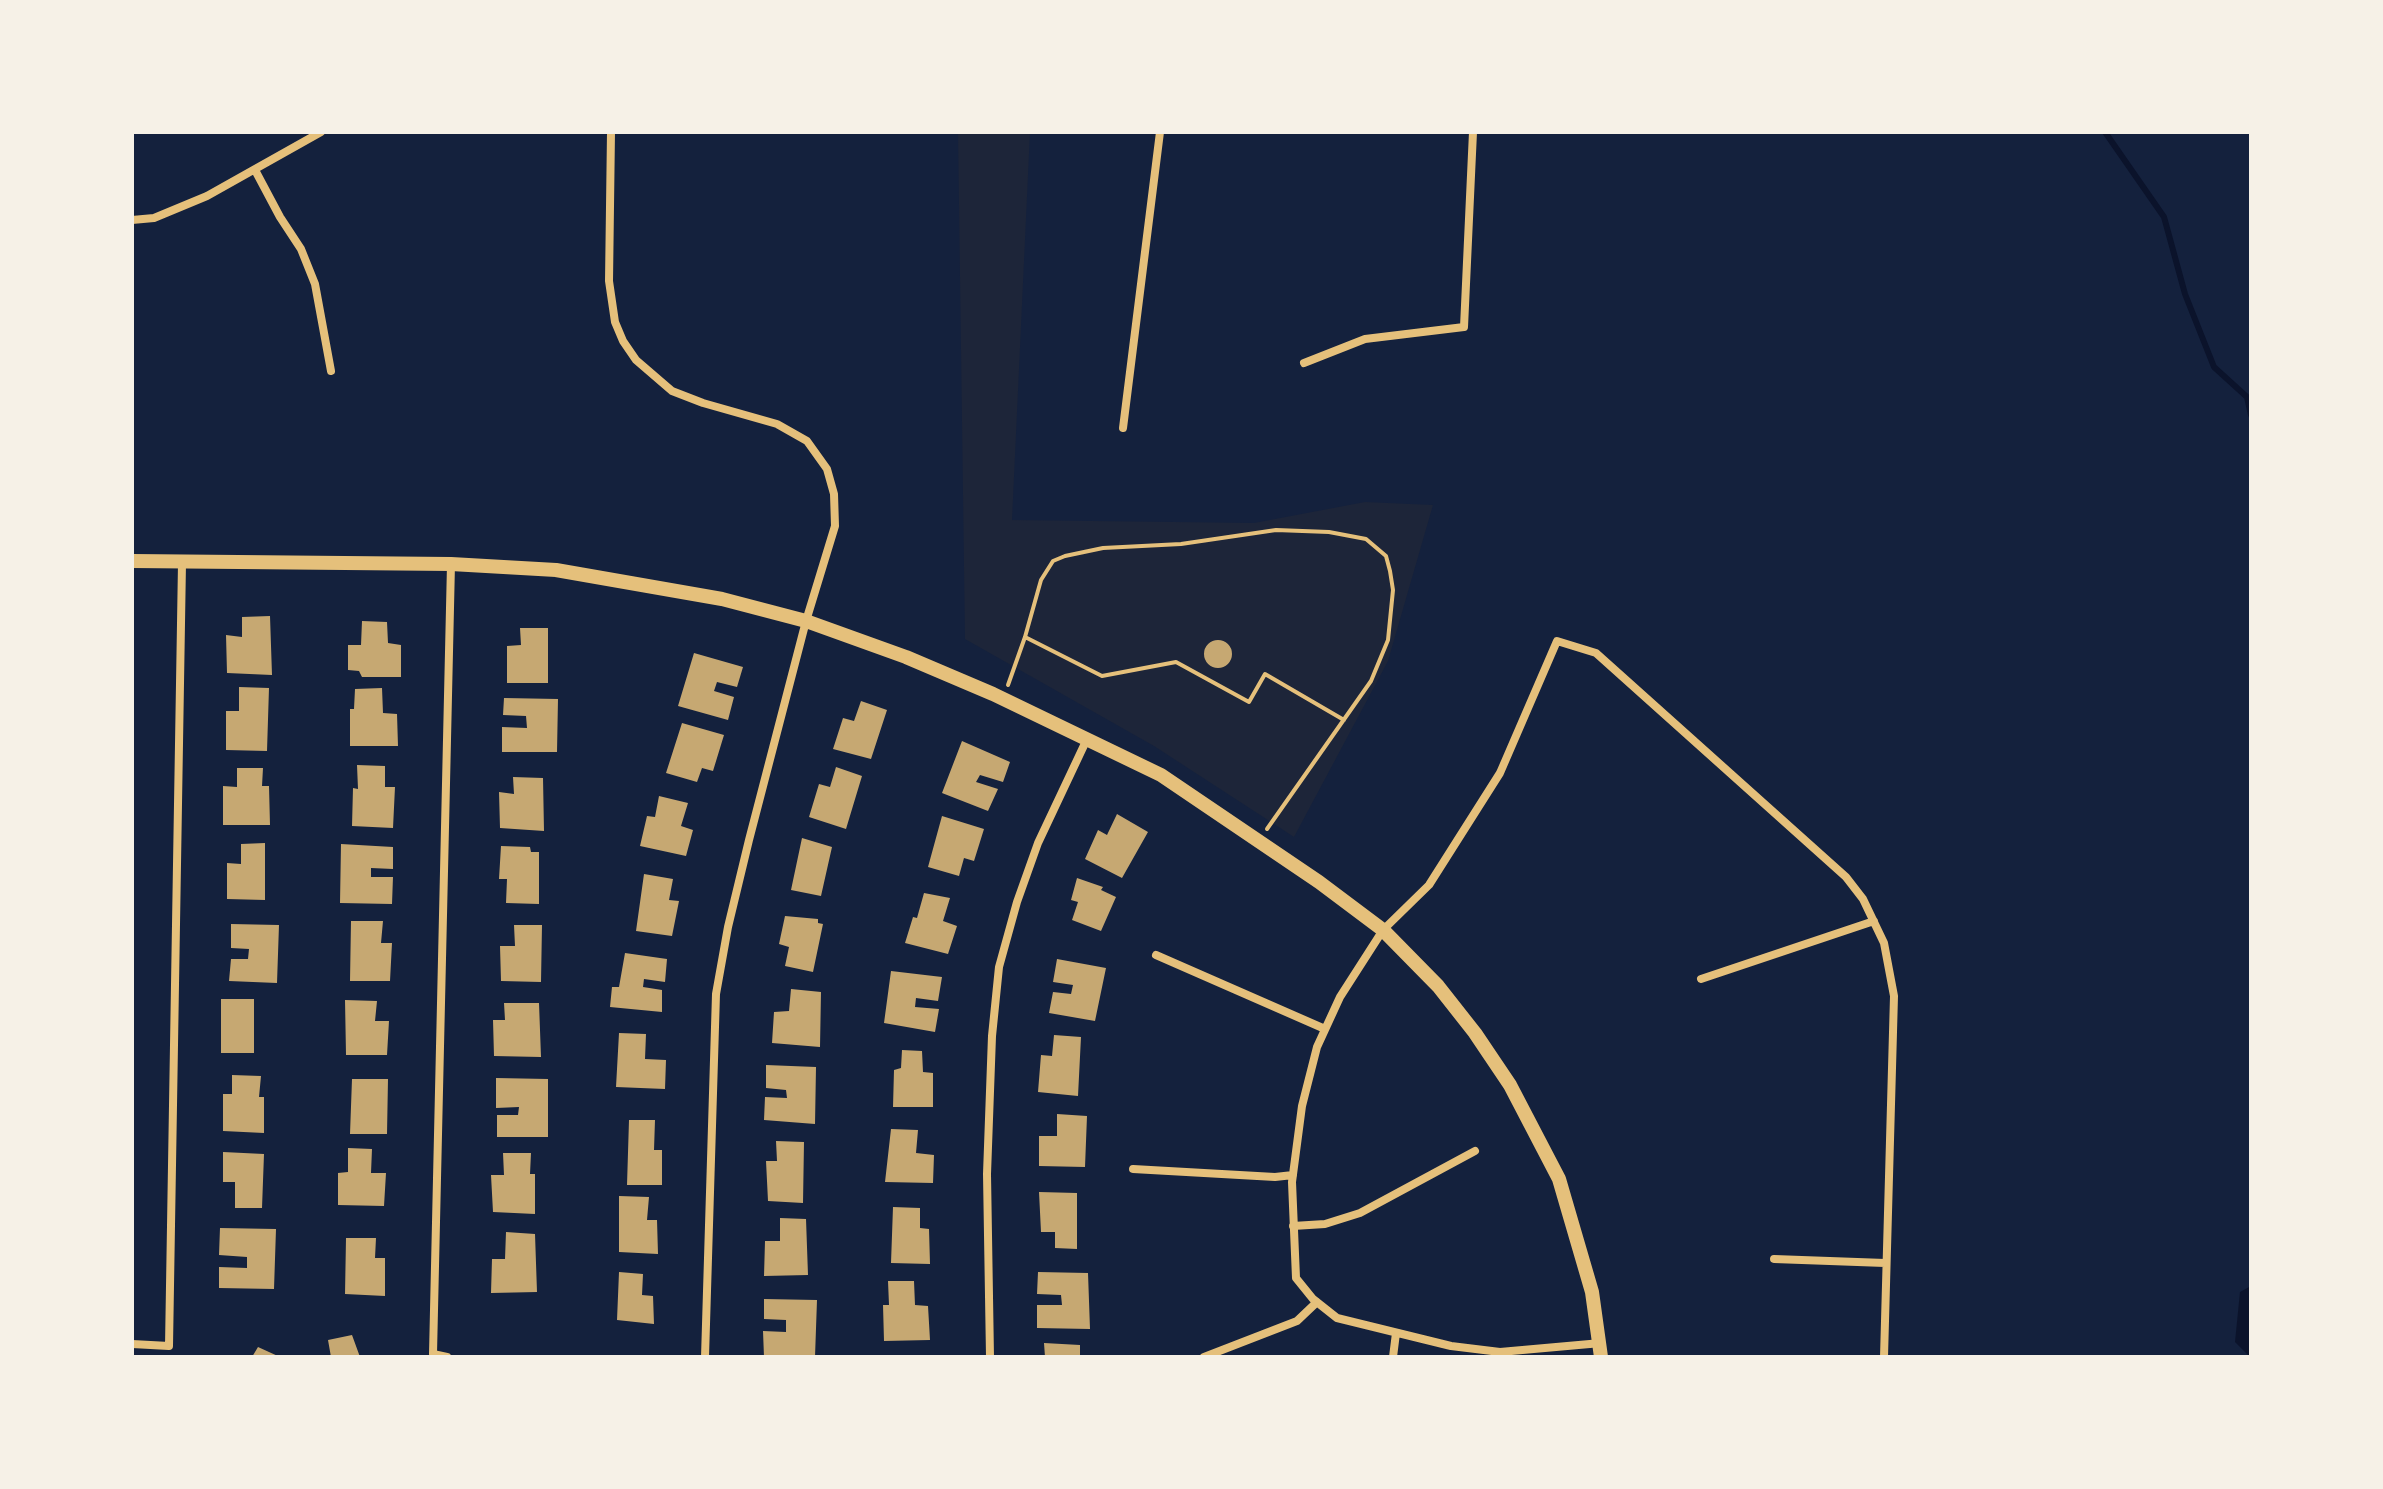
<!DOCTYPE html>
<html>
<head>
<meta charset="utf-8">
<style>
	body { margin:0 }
	#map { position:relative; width:2383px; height:1489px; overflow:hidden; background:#14213d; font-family:"Noto Sans",sans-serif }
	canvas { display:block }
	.frame { position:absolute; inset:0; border:134px solid #f6f1e7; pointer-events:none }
</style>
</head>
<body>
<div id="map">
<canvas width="2383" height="1489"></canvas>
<div class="frame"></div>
</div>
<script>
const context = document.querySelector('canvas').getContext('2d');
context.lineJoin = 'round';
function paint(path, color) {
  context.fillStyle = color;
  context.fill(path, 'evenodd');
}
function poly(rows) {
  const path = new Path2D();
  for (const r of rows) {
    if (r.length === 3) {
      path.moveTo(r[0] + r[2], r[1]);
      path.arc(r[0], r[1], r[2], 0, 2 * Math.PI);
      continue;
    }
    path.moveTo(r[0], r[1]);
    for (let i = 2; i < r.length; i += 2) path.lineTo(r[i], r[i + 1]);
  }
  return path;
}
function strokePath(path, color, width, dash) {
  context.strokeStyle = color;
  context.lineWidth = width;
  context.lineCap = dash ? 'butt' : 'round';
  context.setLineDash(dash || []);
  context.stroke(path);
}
paint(poly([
	[958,132,1030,132,1012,520,1254,523,1365,502,1433,505,1388,661,1294,837,1154,746,965,639]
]), '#1d2539');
paint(poly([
	[2251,1286,2251,1357,2250,1357,2235,1342,2240,1292]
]), '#0b132b');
strokePath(poly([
	[2105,132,2164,217,2185,294,2214,367,2247,397,2251,415]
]), '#0b132b', 6);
paint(poly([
	[270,616,272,675,227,673,226,635,242,637,242,617],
	[362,621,387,622,388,643,401,645,401,677,362,677,359,671,348,670,348,645,361,645],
	[520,628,548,628,548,683,507,683,507,646,521,645],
	[1218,654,14],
	[694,653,743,667,737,687,717,682,714,691,734,697,728,720,678,706],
	[239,687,269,688,267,751,226,750,226,711,239,711],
	[382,688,383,713,397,714,398,746,350,746,350,709,354,709,355,689],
	[504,698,558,699,557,752,502,752,502,727,527,728,526,716,503,715],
	[861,701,887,710,871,759,833,749,843,718,854,721],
	[682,723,724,735,713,771,702,768,697,782,666,773],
	[962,741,1010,762,1003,782,980,775,976,782,998,789,988,811,942,793],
	[357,765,385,766,385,787,395,787,393,828,352,826,353,788,358,789],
	[836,767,862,776,846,829,809,817,819,784,830,787],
	[237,768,263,768,262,786,269,786,270,825,223,825,223,786,237,787],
	[513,777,543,778,544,831,500,828,499,792,514,794],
	[659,796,688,803,681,826,693,830,686,856,640,846,647,816,655,817],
	[1117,814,1148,832,1122,878,1085,859,1098,830,1107,835],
	[942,816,984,829,974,861,964,858,959,876,928,867],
	[802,838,832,847,821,896,791,890],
	[265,843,265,900,227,899,227,863,241,864,241,844],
	[341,844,393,847,393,869,371,868,371,877,393,877,392,904,340,903],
	[501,846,530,847,531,852,539,852,539,904,506,903,507,879,499,879],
	[644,874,673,879,669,900,679,901,672,936,636,931],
	[1077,878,1103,887,1101,890,1116,897,1101,931,1072,920,1078,902,1071,900],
	[924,893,950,898,943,921,957,926,948,954,905,943,913,917,917,918],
	[785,916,818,919,818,923,823,924,813,972,785,966,789,947,779,944],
	[351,921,383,921,381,943,392,943,390,981,350,981],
	[231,924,279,925,277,983,229,981,231,959,248,959,249,949,231,948],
	[514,925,542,925,541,982,501,981,500,946,515,946],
	[625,953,667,959,665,982,644,979,643,987,662,990,662,1012,610,1007,612,987,619,987],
	[1057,959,1106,968,1095,1021,1049,1013,1053,992,1071,994,1073,985,1053,982],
	[891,971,942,977,938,1001,916,998,915,1007,939,1009,935,1032,884,1023],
	[791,989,821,992,820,1047,772,1043,774,1012,789,1011],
	[221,999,254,999,254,1053,221,1053],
	[345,1000,377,1001,375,1021,389,1021,387,1055,346,1055],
	[504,1003,539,1003,541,1057,494,1056,493,1020,505,1020],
	[619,1033,646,1034,645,1059,666,1060,665,1089,616,1087],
	[1054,1035,1081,1037,1078,1096,1038,1092,1041,1055,1052,1056],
	[902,1050,922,1051,923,1072,933,1073,933,1107,893,1107,894,1070,901,1068],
	[766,1065,816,1067,815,1124,764,1120,765,1097,787,1098,786,1090,766,1088],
	[232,1075,261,1076,259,1097,264,1097,264,1133,223,1131,223,1094,232,1094],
	[496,1078,548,1079,548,1137,497,1137,497,1115,518,1115,519,1107,496,1108],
	[352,1079,388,1079,387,1134,350,1134],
	[1057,1114,1087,1116,1085,1167,1039,1166,1039,1136,1057,1136],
	[629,1120,655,1120,654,1150,662,1150,662,1185,627,1185],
	[891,1129,918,1130,916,1153,934,1155,933,1183,885,1182],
	[776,1141,804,1142,803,1203,768,1201,766,1161,777,1161],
	[348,1148,372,1149,371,1173,386,1173,384,1206,338,1205,338,1173,348,1172],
	[223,1152,264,1154,262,1208,235,1208,235,1182,223,1182],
	[503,1153,531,1153,530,1174,535,1174,535,1214,493,1212,491,1175,504,1175],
	[1039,1192,1077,1193,1077,1249,1055,1248,1055,1232,1041,1232],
	[619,1196,649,1197,647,1220,657,1220,658,1254,619,1252],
	[893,1207,920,1208,920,1228,929,1229,930,1264,891,1263],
	[780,1218,806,1219,808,1275,764,1276,765,1241,780,1241],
	[220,1228,276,1229,274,1289,219,1288,219,1267,247,1268,247,1257,219,1255],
	[506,1232,535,1234,537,1292,491,1293,492,1259,505,1259],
	[346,1238,376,1238,375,1258,385,1258,385,1296,345,1294],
	[619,1272,643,1274,642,1295,653,1296,654,1324,617,1320],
	[1038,1272,1088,1273,1090,1329,1037,1328,1037,1305,1062,1305,1061,1295,1037,1294],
	[888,1281,914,1281,915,1305,928,1306,930,1340,884,1341,883,1305,889,1305],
	[764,1299,817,1300,815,1357,764,1357,763,1331,786,1332,786,1320,764,1319],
	[352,1335,360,1357,331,1357,328,1340],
	[1044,1343,1080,1345,1080,1357,1045,1357],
	[258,1347,280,1357,252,1357]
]), '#c6a872');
strokePath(poly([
	[1025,637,1102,676,1176,662,1249,702,1265,674,1344,720],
	[1008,685,1025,637,1041,580,1053,561,1065,556,1103,548,1181,544,1276,530,1329,532,1366,539,1386,556,1390,571,1393,590,1388,640,1371,681,1267,829]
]), '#e5c07b', 4);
strokePath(poly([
	[611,132,609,281,615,322,623,341,636,360,672,391,703,403,777,424,807,441,827,469,834,494,835,526,806,621,749,840,728,927,716,994,705,1357],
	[255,170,280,217,301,249,315,284,331,371],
	[132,220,154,218,207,196,321,132],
	[1304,363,1365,339,1464,327,1473,132],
	[1123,428,1160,132],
	[1156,955,1325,1029],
	[1701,979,1874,921],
	[1133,1169,1275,1177,1293,1175],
	[1293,1226,1325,1224,1360,1213,1475,1151],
	[1774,1259,1885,1263],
	[1601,1343,1500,1352,1451,1346,1337,1318,1313,1299,1296,1278,1292,1182,1302,1106,1317,1047,1340,997,1383,930,1429,885,1500,773,1557,641,1596,653,1846,877,1863,899,1884,943,1894,996,1884,1357],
	[132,1344,169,1346,182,563],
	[447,1357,433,1354,451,564],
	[990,1357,987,1174,992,1036,999,967,1017,902,1038,843,1087,739],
	[1204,1357,1297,1321,1317,1302],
	[1393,1357,1396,1333]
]), '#e5c07b', 8);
strokePath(poly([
	[132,561,451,564,556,570,722,599,806,621,906,657,993,694,1161,775,1319,882,1383,930,1438,986,1475,1033,1510,1085,1559,1179,1592,1292,1601,1357]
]), '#e5c07b', 14);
</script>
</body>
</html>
